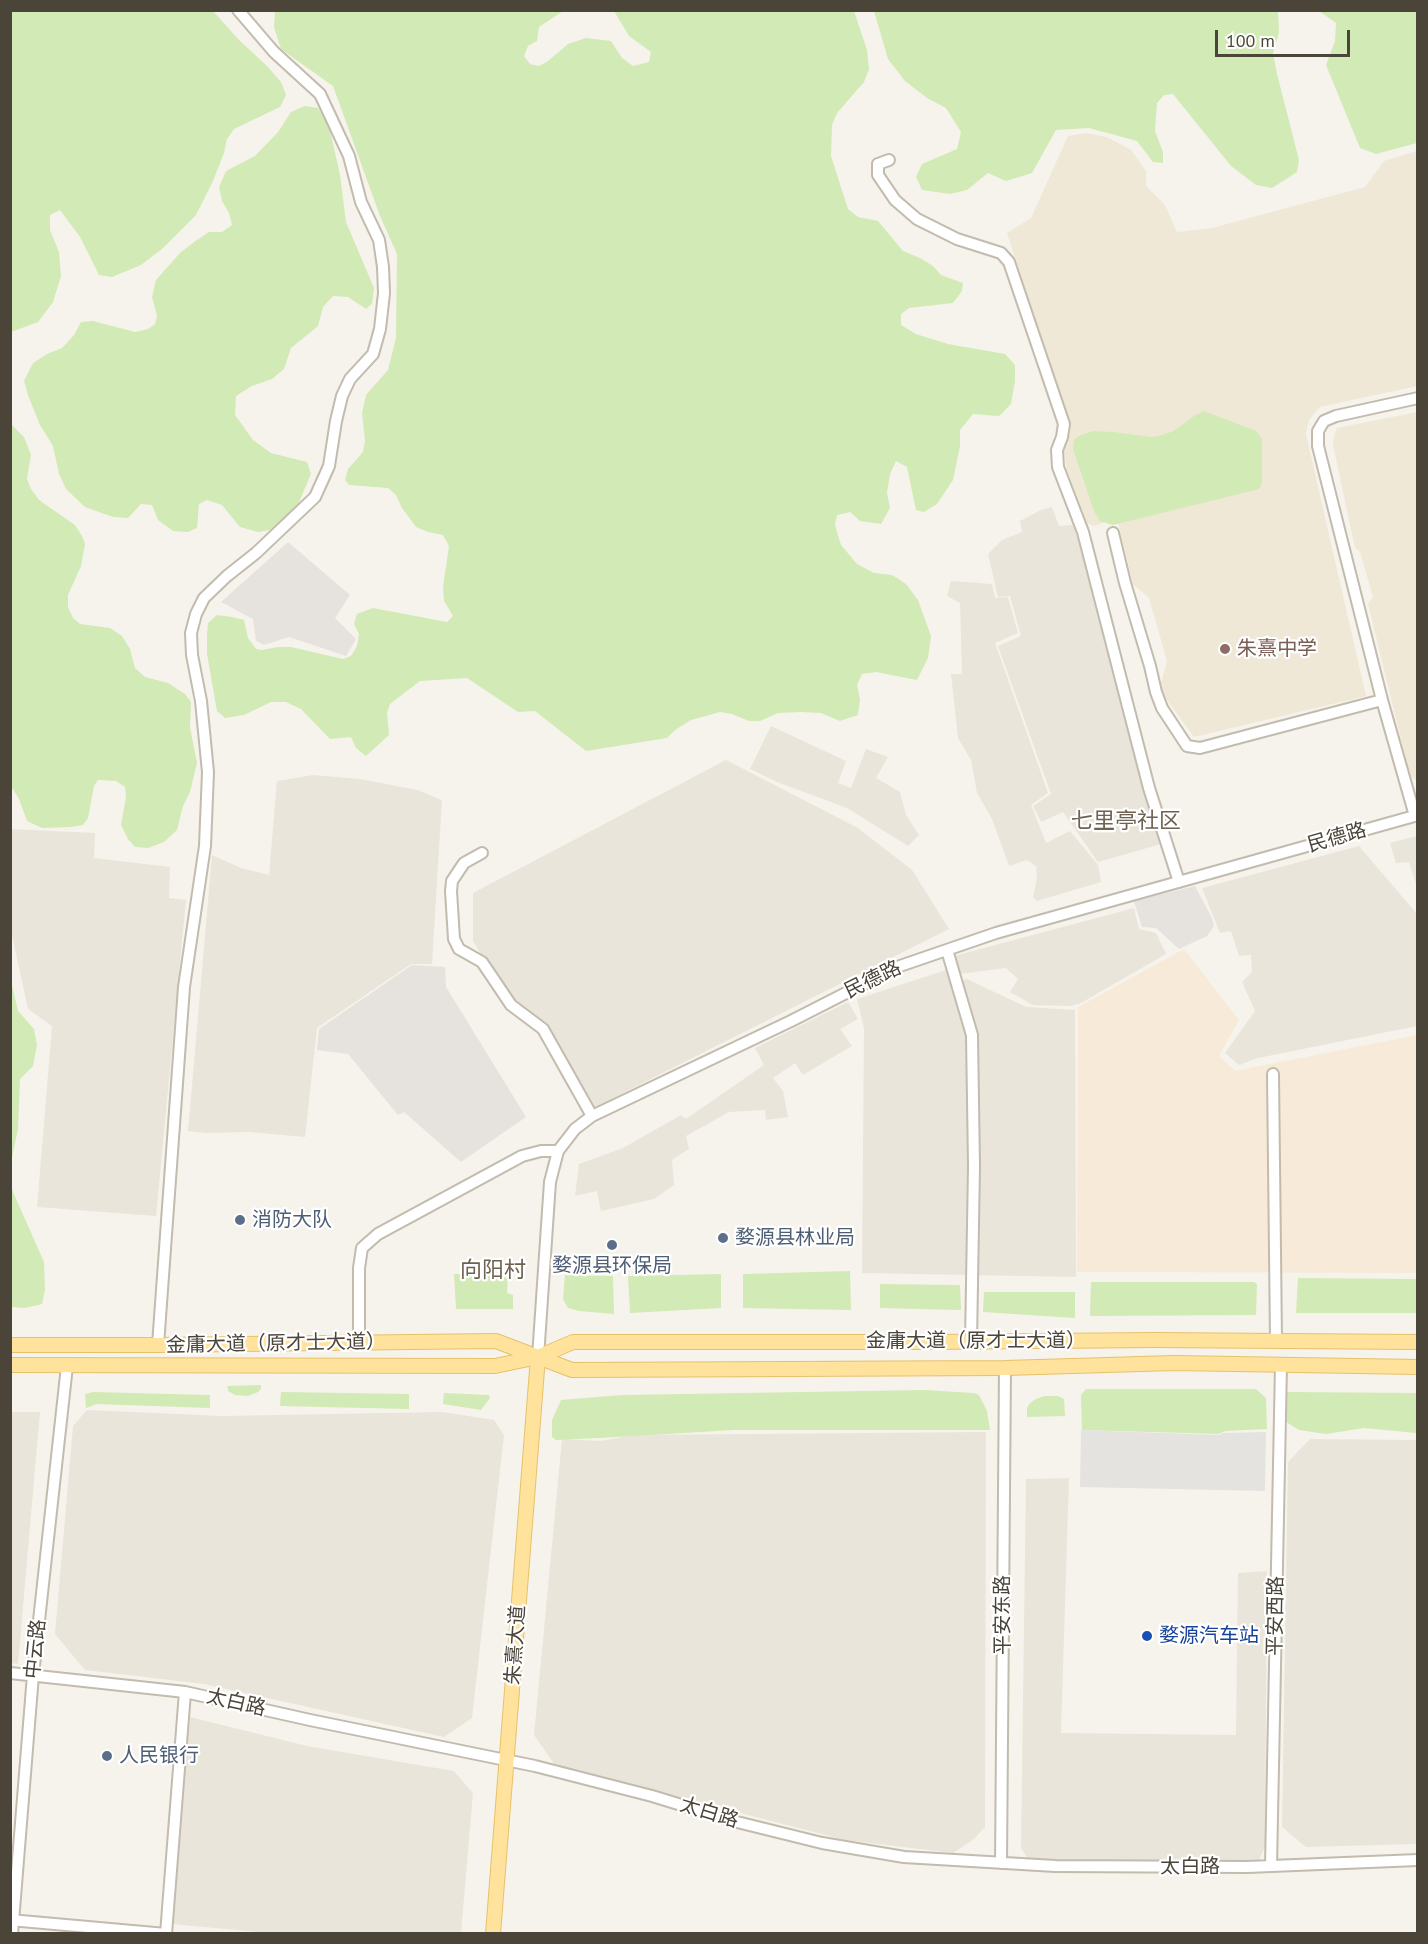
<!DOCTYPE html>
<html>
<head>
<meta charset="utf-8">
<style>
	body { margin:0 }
	#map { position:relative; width:1428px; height:1944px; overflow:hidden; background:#f6f3ec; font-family:"PT Sans",sans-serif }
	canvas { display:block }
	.frame { position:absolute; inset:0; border:12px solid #4b4439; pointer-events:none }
	.scale { position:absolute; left:1215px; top:30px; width:135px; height:27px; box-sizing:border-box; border:3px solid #4b4439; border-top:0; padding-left:8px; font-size:18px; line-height:21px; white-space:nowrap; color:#4b4439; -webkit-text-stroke:4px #fff; paint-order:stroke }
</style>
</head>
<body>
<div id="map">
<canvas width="1428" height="1944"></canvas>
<div class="frame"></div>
<div class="scale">100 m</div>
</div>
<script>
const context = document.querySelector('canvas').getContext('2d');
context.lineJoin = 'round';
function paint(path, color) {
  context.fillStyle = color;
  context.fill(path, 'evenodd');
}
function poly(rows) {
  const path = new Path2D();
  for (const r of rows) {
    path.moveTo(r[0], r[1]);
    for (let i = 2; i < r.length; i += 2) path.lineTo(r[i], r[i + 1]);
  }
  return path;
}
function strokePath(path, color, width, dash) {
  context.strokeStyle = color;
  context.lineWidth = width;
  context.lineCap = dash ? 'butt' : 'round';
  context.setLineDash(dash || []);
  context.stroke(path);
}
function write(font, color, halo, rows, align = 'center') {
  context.font = font + ' "PT Sans","Noto Sans SC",sans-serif';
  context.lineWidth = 4.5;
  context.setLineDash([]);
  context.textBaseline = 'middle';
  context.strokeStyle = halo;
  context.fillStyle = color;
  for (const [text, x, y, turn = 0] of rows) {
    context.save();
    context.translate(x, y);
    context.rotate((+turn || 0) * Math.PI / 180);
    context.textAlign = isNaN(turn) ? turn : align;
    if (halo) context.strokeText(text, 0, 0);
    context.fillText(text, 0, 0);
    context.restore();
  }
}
paint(poly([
	[1052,507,1059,526,1074,525,1161,844,1098,862,1063,812,1041,822,1033,806,1051,794,998,646,1021,636,1010,596,998,597,988,554,1002,540,1022,532,1020,521,1041,510],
	[951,581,992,584,995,598,1008,597,1018,633,995,643,1048,793,1031,805,1046,843,1070,831,1098,865,1101,882,1037,901,1033,897,1037,877,1036,866,1027,860,1009,866,992,819,977,793,971,760,958,738,951,674,962,674,960,603,947,596],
	[771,726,846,761,838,783,851,788,866,749,888,757,876,778,900,792,906,815,919,835,908,846,847,808,777,782,750,769],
	[726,760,858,828,912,870,949,929,593,1108,540,1021,512,1004,473,941,473,893],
	[313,775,360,779,417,790,442,800,432,964,411,964,317,1028,305,1137,249,1132,206,1133,188,1131,212,855,241,868,269,875,277,781],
	[11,829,95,833,94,858,170,867,169,898,186,900,156,1216,37,1207,52,1026,28,1009,11,931],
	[1417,836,1418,836,1417,887,1409,862,1396,863,1390,843],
	[1359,846,1417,914,1417,1026,1258,1058,1239,1065,1225,1053,1255,1011,1242,982,1252,972,1251,955,1239,956,1231,931,1220,933,1202,888],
	[1134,908,1139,929,1156,933,1166,954,1081,1003,1071,1006,1033,1005,1010,992,1018,979,1006,968,959,974,954,956],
	[946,970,953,983,967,979,1026,1007,1075,1010,1076,1277,862,1273,864,1028,857,999],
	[848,1002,858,1019,840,1029,852,1046,803,1075,795,1063,773,1078,783,1091,788,1117,766,1120,765,1110,729,1112,686,1136,689,1149,672,1160,674,1185,654,1199,601,1211,597,1191,575,1196,579,1164,623,1148,681,1115,686,1119,764,1065,755,1048],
	[87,1410,222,1416,442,1412,494,1420,504,1435,472,1718,444,1737,204,1684,85,1670,55,1634,73,1426],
	[11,1412,40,1412,18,1664,10,1663],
	[986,1432,985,1827,974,1839,953,1853,845,1840,555,1765,534,1735,562,1439,601,1441,634,1435],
	[1310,1439,1417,1440,1417,1844,1306,1847,1282,1827,1288,1462],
	[1069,1478,1061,1733,1236,1735,1238,1573,1267,1571,1265,1846,1259,1860,1029,1860,1021,1848,1026,1479],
	[190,1717,307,1746,454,1771,473,1793,461,1933,282,1934,171,1924]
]), '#eae5da');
paint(poly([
	[1184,949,1239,1020,1219,1056,1235,1071,1417,1035,1417,1273,1077,1272,1078,1007]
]), '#f7ead8');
paint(poly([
	[288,542,350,595,335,618,356,639,346,656,289,637,264,645,256,641,253,619,221,602],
	[1195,886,1212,918,1214,926,1207,936,1179,949,1156,928,1142,927,1134,901],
	[412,965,445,967,446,987,526,1117,461,1162,404,1112,398,1115,348,1054,317,1050,319,1029]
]), '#e6e2dd');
paint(poly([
	[1085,133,1107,137,1131,150,1146,171,1146,186,1165,205,1177,232,1212,228,1365,187,1384,161,1417,151,1417,386,1320,407,1309,420,1306,434,1366,696,1194,737,1164,696,1161,683,1167,661,1149,598,1133,584,1117,518,1094,526,1087,523,1067,470,1064,451,1070,427,1007,233,1031,218,1068,136],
	[1417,412,1418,412,1417,781,1410,776,1368,604,1373,597,1360,552,1355,548,1333,445,1334,436,1337,428]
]), '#efe8d6');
paint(poly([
	[11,10,213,11,239,40,267,66,281,82,286,95,280,107,234,129,227,139,224,153,213,181,196,215,162,249,141,265,112,277,99,275,80,237,60,210,50,215,50,230,59,252,61,276,53,302,38,322,11,332],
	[275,11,563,11,539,27,537,41,528,46,524,56,530,64,539,66,548,61,568,44,586,38,611,41,622,58,633,66,649,62,651,52,629,36,614,11,854,11,867,50,869,69,864,82,837,113,832,125,831,156,848,209,858,217,878,221,903,251,920,258,933,266,941,275,963,283,962,291,953,303,909,308,901,314,901,325,916,334,948,344,1005,354,1015,365,1015,381,1011,404,999,416,973,414,960,430,960,446,953,480,937,504,924,512,916,510,907,467,896,461,890,474,887,493,890,508,881,524,860,521,850,512,837,515,835,525,841,545,857,564,874,573,892,575,906,584,918,600,931,636,928,658,917,680,876,672,862,674,857,685,860,699,858,715,840,721,821,713,801,712,778,713,760,721,749,721,732,714,720,712,691,720,675,730,667,738,586,751,535,711,518,712,467,678,420,681,390,704,387,713,389,735,366,756,356,748,351,737,330,739,301,709,286,702,271,702,244,715,225,718,217,711,207,654,207,635,208,623,217,615,232,617,244,620,248,638,256,649,262,650,278,647,291,647,343,659,351,656,357,646,359,634,354,624,357,614,373,608,447,622,453,616,444,601,443,587,449,546,443,535,428,532,416,527,402,508,396,495,388,488,349,485,345,480,348,469,363,452,365,441,362,413,366,395,388,370,396,338,397,254,380,216,333,86,281,49,274,27],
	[874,11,1278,11,1279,33,1273,53,1277,74,1299,160,1297,172,1272,188,1256,185,1231,166,1173,94,1164,95,1157,103,1155,131,1163,152,1163,163,1153,162,1137,141,1089,128,1056,130,1032,173,1006,181,988,173,967,190,950,194,922,190,916,177,922,164,957,149,961,132,946,108,927,98,905,81,888,59],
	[1319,11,1417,11,1417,143,1376,154,1360,148,1326,65,1335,41,1336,23],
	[305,106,318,108,329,126,340,175,346,222,374,288,372,304,366,309,348,297,333,296,323,307,318,326,291,348,284,369,272,379,252,386,236,396,235,415,253,440,271,453,307,462,311,474,296,509,270,530,258,532,240,527,222,505,207,500,199,504,197,528,188,532,173,531,158,520,152,505,141,504,128,518,113,517,85,507,66,489,59,474,53,446,40,425,29,398,24,381,33,363,47,354,62,348,74,335,81,322,93,321,135,332,148,329,155,324,157,316,152,297,156,280,180,253,194,242,209,232,222,232,232,225,229,213,222,201,219,187,226,171,255,156,278,132,291,112],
	[1204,411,1256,431,1262,439,1262,483,1259,489,1113,525,1100,521,1094,511,1073,449,1074,440,1079,436,1093,431,1113,432,1151,437,1159,436,1174,431,1194,416],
	[11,424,24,437,31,455,27,479,31,489,39,500,75,525,82,536,85,544,81,566,68,595,68,607,73,618,80,624,110,628,122,636,130,649,135,668,145,677,168,683,185,694,191,702,190,727,197,763,190,792,183,806,177,830,164,842,148,848,135,847,128,839,121,825,126,797,125,787,116,781,98,780,94,786,88,818,83,825,71,827,42,828,27,821,19,799,11,786],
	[11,981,18,1011,34,1029,37,1045,33,1066,20,1079,18,1129,11,1162],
	[10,1181,13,1192,44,1262,45,1290,42,1304,25,1308,11,1307],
	[850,1271,851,1310,743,1308,743,1274],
	[454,1274,508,1274,507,1293,513,1295,513,1309,456,1309],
	[721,1274,721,1308,630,1313,628,1276],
	[565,1275,613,1276,614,1314,579,1311,568,1308,563,1299],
	[1298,1278,1417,1279,1417,1313,1296,1313],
	[1091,1282,1254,1282,1257,1284,1256,1315,1092,1316,1090,1315],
	[880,1284,960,1285,961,1310,880,1308],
	[984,1292,1075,1292,1075,1318,983,1312],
	[261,1385,261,1389,258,1392,248,1396,235,1395,228,1391,228,1389,227,1386],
	[1086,1389,1256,1389,1266,1398,1267,1429,1226,1431,1218,1434,1082,1430,1081,1395],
	[925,1390,974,1393,979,1395,987,1411,990,1430,734,1430,600,1438,556,1440,552,1437,552,1420,561,1400,622,1395],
	[93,1392,210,1395,210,1408,97,1404,86,1408,85,1394],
	[281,1392,409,1394,409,1409,280,1406],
	[1285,1392,1417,1393,1416,1433,1364,1428,1326,1434,1299,1430,1283,1420],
	[444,1393,489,1395,490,1398,481,1410,443,1404],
	[1045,1396,1058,1396,1064,1399,1065,1416,1027,1417,1027,1408,1030,1403,1036,1399]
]), '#d2eab5');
paint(poly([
	[1081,1430,1219,1435,1223,1433,1266,1432,1265,1491,1080,1487]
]), '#e5e3e0');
const minor = poly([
	[889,160,878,164,878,175,895,200,917,219,957,239,1001,253,1009,262,1064,424,1062,437,1057,450,1058,467,1083,532,1149,788,1179,882],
	[1113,533,1125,583,1150,666,1156,692,1162,708,1187,746,1200,748,1382,700],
	[1415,816,1382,700,1318,446,1318,431,1324,421,1336,416,1418,398],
	[482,853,464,863,452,881,451,891,454,939,459,949,482,962,511,1005,543,1029,592,1116],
	[947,950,972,1035,974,1166,971,1342],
	[1273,1074,1276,1340],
	[359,1343,359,1268,362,1248,378,1234,522,1156,541,1151,558,1151],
	[158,1345,184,987,205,846,208,772,201,701,192,655,191,633,196,614,204,598,227,576,256,553,315,497,329,466,336,421,342,396,350,379,373,354,380,329,384,293,383,267,379,240,361,202,349,156,320,94,274,52,238,10],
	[538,1357,550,1182,558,1151,575,1129,592,1116,791,1021,897,967,996,933,1418,815],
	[10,1673,185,1692,310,1720,535,1766,652,1796,737,1822,822,1843,904,1857,1055,1866,1247,1867,1418,1860],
	[1001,1863,1005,1368],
	[1271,1866,1281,1365],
	[10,1920,166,1934,185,1692],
	[12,1934,33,1675,67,1366]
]);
const major = poly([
	[10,1345,158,1345,496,1341,538,1357,573,1342,926,1342,1155,1340,1418,1342],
	[10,1365,495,1366,538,1357,572,1370,1005,1368,1174,1363,1418,1367],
	[493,1934,538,1357]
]);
strokePath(minor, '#c2bbae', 14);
strokePath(major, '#e6c16a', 16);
strokePath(minor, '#fff', 10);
strokePath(major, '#ffe39c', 14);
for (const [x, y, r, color] of [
	[1225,649,6,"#8d6e63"],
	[240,1220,6,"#5c6f8a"],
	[723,1238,6,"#5c6f8a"],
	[612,1245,6,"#5c6f8a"],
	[1147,1636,6,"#1a4fb4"],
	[107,1756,6,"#5c6f8a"]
]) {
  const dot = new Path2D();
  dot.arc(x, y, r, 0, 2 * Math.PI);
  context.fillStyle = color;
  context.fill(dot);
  strokePath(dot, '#fff', 2);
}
write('20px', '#785e54', '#fff', [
	["朱熹中学",1237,649]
], 'left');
write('20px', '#4b4439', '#fff', [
	["民德路",1337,838,-16],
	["民德路",873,980,-26],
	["金庸大道（原才士大道）",976,1341],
	["金庸大道（原才士大道）",276,1344,-1],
	["平安东路",1003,1615,-90],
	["平安西路",1276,1616,-89],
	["朱熹大道",516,1645,-86],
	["中云路",36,1649,-84],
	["太白路",236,1703,13],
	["太白路",709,1813,17],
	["太白路",1190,1867]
]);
write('20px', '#4e5e75', '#fff', [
	["消防大队",252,1220],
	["婺源县林业局",735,1238],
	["婺源县环保局",612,1266,"center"],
	["人民银行",119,1756]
], 'left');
write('20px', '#164399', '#fff', [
	["婺源汽车站",1159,1636]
], 'left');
write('22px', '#6e6250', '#fff', [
	["七里亭社区",1126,822],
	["向阳村",493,1271]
]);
</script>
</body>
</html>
